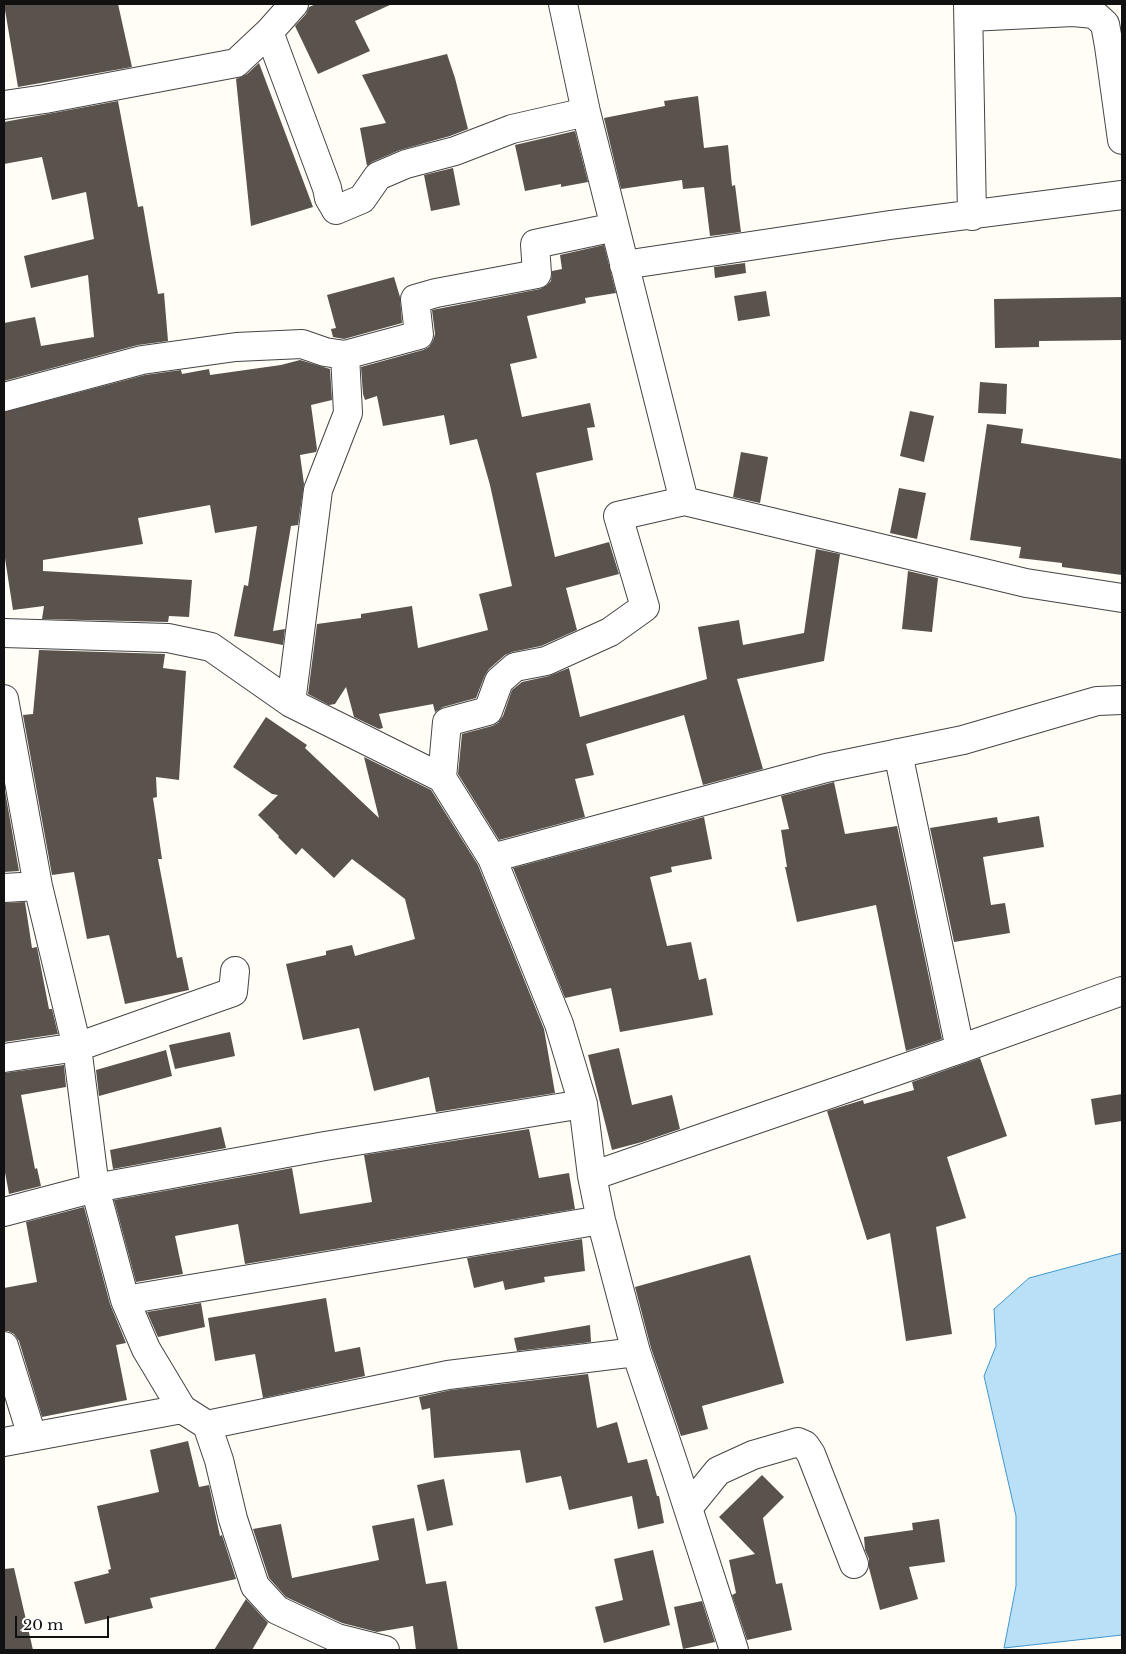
<!DOCTYPE html>
<html>
<head>
<meta charset="utf-8">
<style>
	body { margin:0 }
	#map { position:relative; width:1126px; height:1654px; overflow:hidden; background:#fffdf5; font-family:"Libre Baskerville",serif }
	canvas { display:block }
	.frame { position:absolute; inset:0; border:5px solid #111; pointer-events:none }
	.scale { position:absolute; left:15px; top:1616px; width:94px; height:22px; box-sizing:border-box; border:2px solid #111; border-top:0; padding-left:6px; font-size:15px; line-height:18px; white-space:nowrap; color:#111; -webkit-text-stroke:4px #fff; paint-order:stroke }
</style>
</head>
<body>
<div id="map">
<canvas width="1126" height="1654"></canvas>
<div class="frame"></div>
<div class="scale">20 m</div>
</div>
<script>
const context = document.querySelector('canvas').getContext('2d');
context.lineJoin = 'round';
function paint(path, color) {
  context.fillStyle = color;
  context.fill(path, 'evenodd');
}
function poly(rows) {
  const path = new Path2D();
  for (const r of rows) {
    path.moveTo(r[0], r[1]);
    for (let i = 2; i < r.length; i += 2) path.lineTo(r[i], r[i + 1]);
  }
  return path;
}
function strokePath(path, color, width, dash) {
  context.strokeStyle = color;
  context.lineWidth = width;
  context.lineCap = dash ? 'butt' : 'round';
  context.setLineDash(dash || []);
  context.stroke(path);
}
const water = poly([
	[1122,1253,1122,1635,1004,1648,1016,1586,1016,1516,984,1376,996,1346,994,1309,1029,1278,1122,1253]
]);
paint(water, '#b9e0f7');
strokePath(water, '#3f96cf', 1);
paint(poly([
	[4,4,118,4,132,67,18,87],
	[316,4,392,4,355,21,370,51,318,74,295,26,306,14,309,7],
	[447,54,455,78,468,129,450,136,400,150,372,162,367,166,360,128,386,123,362,75],
	[259,63,313,207,251,226,236,79,247,74],
	[698,96,704,148,728,145,732,186,735,185,741,232,710,236,704,187,683,189,682,180,621,189,604,118,665,106,664,101],
	[118,101,138,207,143,206,158,294,164,293,168,341,138,345,4,381,4,323,35,317,41,346,94,337,88,275,31,288,24,256,94,239,86,192,52,200,42,157,4,164,4,122],
	[575,131,588,182,561,187,561,184,525,191,515,145],
	[453,168,460,205,431,211,424,175],
	[604,245,616,293,585,298,586,303,527,316,537,358,510,364,522,417,590,403,595,427,587,428,593,460,536,473,555,557,609,542,619,574,566,588,577,630,541,646,512,652,505,655,489,669,485,675,476,698,443,707,435,712,433,704,379,714,383,728,379,729,354,717,346,687,335,704,329,705,308,694,317,624,361,618,361,614,412,606,418,648,488,630,479,594,512,586,490,485,477,439,450,445,444,415,383,426,377,396,365,400,363,394,361,367,423,350,429,347,433,341,435,334,432,310,540,289,546,286,551,281,552,271,562,269,560,255],
	[745,263,746,273,715,278,714,267],
	[394,277,400,297,402,323,344,339,333,337,331,329,336,328,327,295],
	[766,291,770,316,738,321,734,296],
	[1122,297,1122,340,1039,341,1039,347,995,348,994,299],
	[300,360,330,369,332,400,311,405,317,449,316,452,300,455,304,484,298,525,291,526,273,631,285,629,283,645,234,636,244,585,248,586,257,526,215,533,210,505,138,518,143,544,43,560,43,571,192,580,189,617,169,616,168,622,42,619,44,606,13,610,4,552,4,412,145,375,181,370,182,374,209,369,210,375,281,365],
	[980,382,1007,384,1006,414,978,413],
	[910,411,934,416,924,462,900,456],
	[987,424,1023,429,1021,443,1122,459,1122,575,1062,567,1062,563,1019,558,1021,547,970,540],
	[741,452,768,457,760,503,733,497],
	[899,488,926,493,917,539,890,533],
	[816,549,840,554,824,661,737,679,763,769,703,785,684,715,586,744,594,775,575,779,585,817,499,840,458,774,462,734,492,726,498,723,503,716,512,690,522,682,549,676,569,668,580,717,707,679,698,627,739,620,743,645,804,633],
	[908,571,938,578,932,632,902,629],
	[39,650,165,654,163,668,186,671,179,780,156,777,157,797,153,798,162,859,158,859,177,958,182,957,189,990,125,1004,109,935,87,939,74,872,52,875,23,715,33,714],
	[266,717,307,745,305,748,379,818,364,757,431,790,478,865,544,1029,555,1093,436,1112,429,1077,374,1091,359,1028,303,1040,286,964,326,955,326,951,352,945,355,956,415,939,405,899,352,859,334,878,302,848,296,855,278,837,279,836,258,815,278,795,272,794,233,767],
	[834,782,845,834,897,826,942,1039,906,1051,876,905,797,922,785,867,787,867,781,830,789,829,781,796],
	[4,785,19,871,4,872],
	[1039,816,1044,847,983,857,991,905,1005,903,1010,933,954,942,930,828,997,817,998,823],
	[704,817,712,859,671,867,672,872,650,877,667,946,691,942,699,980,706,978,713,1015,620,1032,611,988,565,998,513,868],
	[25,902,32,948,37,947,49,1009,52,1009,58,1034,4,1042,4,903],
	[230,1032,235,1056,175,1069,169,1045],
	[619,1048,632,1105,672,1095,680,1129,642,1142,612,1150,588,1055],
	[166,1050,172,1076,99,1096,96,1070],
	[980,1058,1007,1136,947,1157,966,1218,936,1227,952,1334,906,1341,890,1233,867,1240,827,1111,863,1100,864,1104,914,1090,912,1082],
	[64,1065,66,1087,21,1095,35,1169,37,1168,41,1186,9,1194,4,1167,4,1073],
	[1122,1094,1122,1121,1095,1125,1091,1099],
	[221,1127,226,1148,113,1169,110,1150],
	[529,1129,539,1178,569,1173,575,1209,245,1264,238,1224,175,1236,183,1274,136,1282,114,1200,292,1168,300,1214,372,1202,364,1155],
	[84,1207,110,1304,126,1343,116,1345,127,1400,42,1417,19,1341,14,1334,8,1331,4,1331,4,1288,37,1282,26,1222],
	[582,1239,585,1271,544,1277,545,1282,505,1290,503,1281,474,1288,467,1258],
	[750,1255,784,1383,702,1406,708,1429,681,1436,651,1348,635,1287],
	[326,1298,335,1352,360,1347,365,1376,263,1398,255,1354,215,1361,208,1318],
	[201,1303,205,1327,158,1337,147,1312],
	[590,1325,591,1342,517,1351,514,1338],
	[588,1374,597,1428,617,1422,628,1463,647,1459,657,1496,659,1496,664,1523,638,1529,632,1496,569,1510,561,1476,526,1483,520,1450,434,1458,430,1408,422,1410,419,1397,451,1390],
	[188,1441,199,1487,209,1485,220,1536,222,1535,236,1579,150,1598,153,1608,85,1624,74,1582,109,1573,108,1570,111,1569,97,1506,159,1492,150,1450],
	[762,1475,784,1497,763,1518,776,1584,782,1583,792,1630,747,1640,732,1595,736,1593,729,1560,755,1554,719,1517],
	[444,1479,453,1525,427,1531,417,1485],
	[414,1518,426,1584,446,1581,458,1650,416,1650,413,1626,377,1632,342,1623,286,1597,269,1578,253,1529,281,1524,292,1578,379,1560,372,1526],
	[939,1519,945,1562,909,1567,918,1599,880,1610,869,1568,869,1559,865,1550,864,1537,913,1530,912,1523],
	[653,1550,670,1625,604,1643,595,1607,623,1600,614,1559],
	[14,1568,33,1650,4,1650,4,1569],
	[246,1599,268,1623,252,1650,214,1650],
	[702,1601,715,1642,683,1649,674,1607]
]), '#5a524d');
const minor = poly([
	[563,4,586,112,684,501,1026,583,1122,598],
	[968,4,972,216],
	[969,17,1073,12,1094,14,1105,24,1109,46,1122,140],
	[269,32,327,188,329,198,336,210,362,199,378,176,406,164,455,151,512,129,586,112],
	[4,105,45,99,236,63,269,32,294,4],
	[624,265,890,225,1122,195],
	[4,397,142,360,236,347,302,344,325,352,345,355,419,335,415,299,436,293,537,274,535,244,615,227],
	[4,633,168,638,211,647,291,703,442,778,492,858,559,1024,583,1104,592,1176,601,1220,636,1352,675,1468,734,1650],
	[4,699,38,886,77,1047,95,1188,125,1300,146,1349,182,1409,207,1425,219,1460,233,1519,255,1586,277,1610,337,1638,385,1650],
	[291,703,318,490,348,413,345,355],
	[898,753,960,1049],
	[442,778,447,722,488,711,499,681,515,667,546,661,610,632,645,607,618,516,684,501],
	[492,858,826,768,963,740,1097,701,1122,700],
	[4,888,38,886],
	[4,1058,77,1047,233,992,235,971],
	[592,1176,960,1049,1122,991],
	[4,1212,95,1188,325,1146,583,1104],
	[125,1300,601,1220],
	[4,1346,32,1436],
	[207,1425,448,1375,636,1352],
	[4,1442,182,1409],
	[688,1508,718,1471,753,1455,798,1442,805,1445,811,1454,854,1564]
]);
strokePath(minor, '#444', 30);
strokePath(minor, '#fff', 28);
</script>
</body>
</html>
